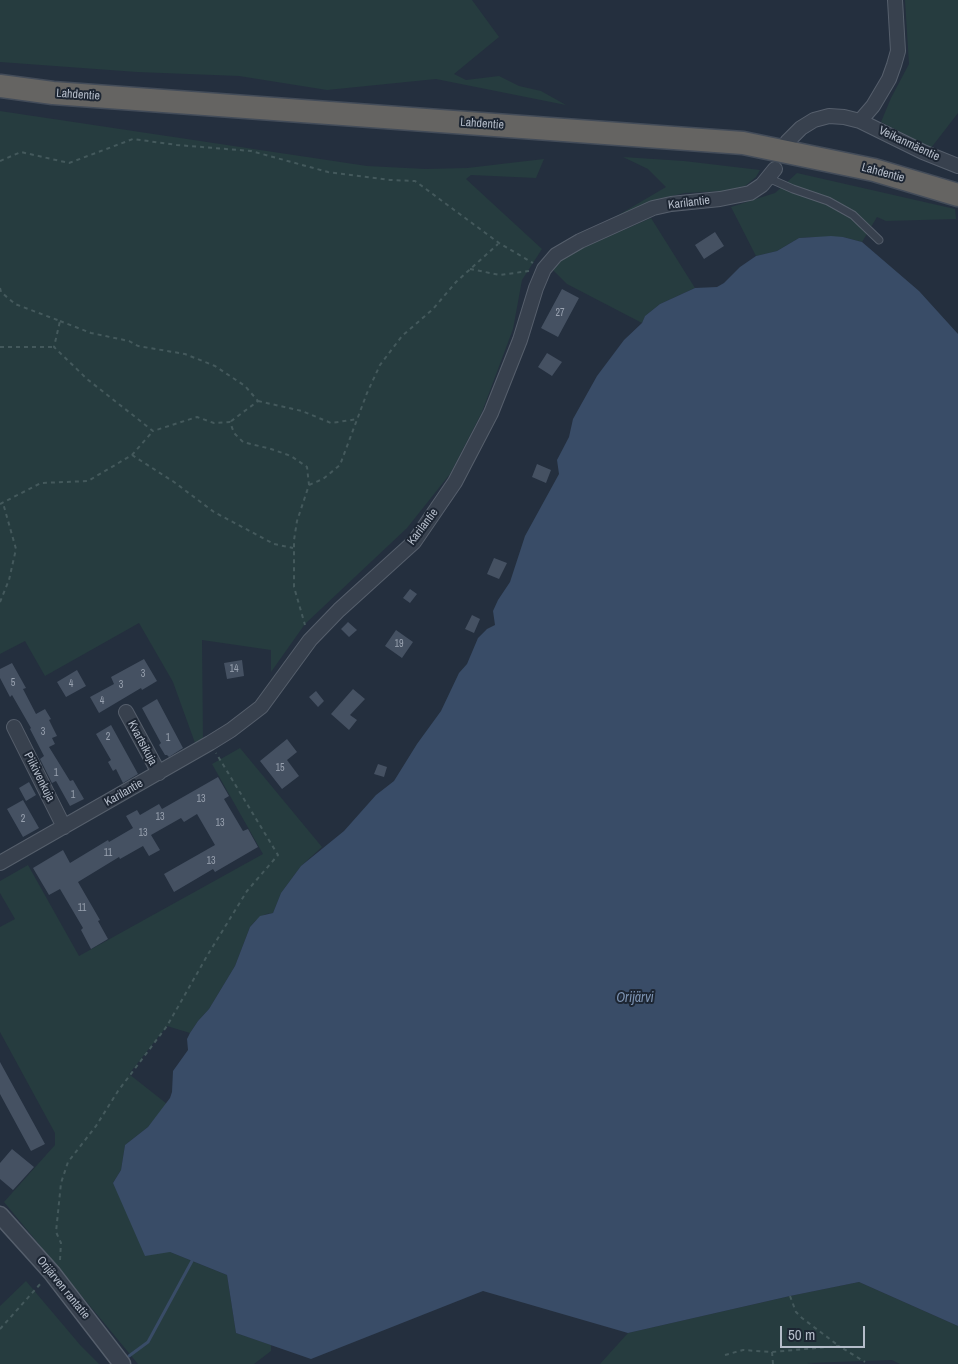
<!DOCTYPE html>
<html>
<head>
<meta charset="utf-8">
<style>
	body { margin:0 }
	#map { position:relative; width:958px; height:1364px; overflow:hidden; background:#242f3e; font-family:"Archivo Narrow",sans-serif }
	canvas { display:block }
	.scale { position:absolute; left:780px; top:1326px; width:85px; height:22px; box-sizing:border-box; border:2px solid #b4bcc9; border-top:0; padding-left:6px; font-size:15px; line-height:18px; white-space:nowrap; color:#b4bcc9; -webkit-text-stroke:4px #1d2633; paint-order:stroke }
</style>
</head>
<body>
<div id="map">
<canvas width="958" height="1364"></canvas>
<div class="scale">50 m</div>
</div>
<script>
const context = document.querySelector('canvas').getContext('2d');
context.lineJoin = 'round';
function paint(path, color) {
  context.fillStyle = color;
  context.fill(path, 'evenodd');
}
function poly(rows) {
  const path = new Path2D();
  for (const r of rows) {
    path.moveTo(r[0], r[1]);
    for (let i = 2; i < r.length; i += 2) path.lineTo(r[i], r[i + 1]);
  }
  return path;
}
function strokePath(path, color, width, dash) {
  context.strokeStyle = color;
  context.lineWidth = width;
  context.lineCap = dash ? 'butt' : 'round';
  context.setLineDash(dash || []);
  context.stroke(path);
}
function write(font, color, halo, rows, align = 'center') {
  context.font = font + ' "Archivo Narrow",sans-serif';
  context.lineWidth = 4;
  context.setLineDash([]);
  context.textBaseline = 'middle';
  context.strokeStyle = halo;
  context.fillStyle = color;
  for (const [text, x, y, turn = 0] of rows) {
    context.save();
    context.translate(x, y);
    context.rotate((+turn || 0) * Math.PI / 180);
    context.textAlign = isNaN(turn) ? turn : align;
    if (halo) context.strokeText(text, 0, 0);
    context.fillText(text, 0, 0);
    context.restore();
  }
}
paint(poly([
	[0,0,472,0,499,37,454,74,466,80,499,76,519,86,541,91,566,105,436,79,327,90,239,76,137,72,0,62],
	[905,0,958,0,958,113,931,148,881,122,891,98,909,64],
	[0,111,367,166,426,169,467,168,544,159,536,178,471,175,466,179,542,249,522,280,513,329,482,412,450,474,407,528,305,624,271,672,271,650,202,640,203,739,195,743,173,682,139,623,45,676,25,641,0,654],
	[623,157,684,161,760,170,756,177,745,186,725,191,685,193,658,199,615,217,666,187,648,169],
	[797,173,955,209,956,219,886,221,877,217,862,242,843,237,810,237,799,238,792,242,777,251,756,256,731,207,775,193],
	[651,218,695,288,660,304,645,316,642,323,567,284,551,268,562,257],
	[240,748,322,847,301,866,281,893,273,913,266,914,255,921,250,927,235,966,209,1009,198,1021,190,1033,167,1026,129,1074,167,1104,148,1127,125,1145,121,1170,113,1183,170,1252,227,1275,236,1333,271,1345,271,1351,254,1364,138,1364,4,1202,55,1145,55,1133,0,1032,0,927,15,919,0,893,0,881,28,865,79,956,263,854,212,764],
	[26,1281,81,1346,99,1364,0,1364,0,1306],
	[859,1282,958,1326,958,1364,900,1364,892,1360,807,1363,815,1364,600,1364,628,1333,790,1296]
]), '#263c3f');
paint(poly([
	[831,236,843,237,862,242,919,291,958,334,958,1326,859,1282,790,1296,628,1333,483,1291,311,1359,236,1333,227,1275,170,1252,145,1256,113,1183,121,1170,125,1145,148,1127,170,1098,172,1092,173,1071,188,1050,187,1039,190,1033,198,1021,209,1009,235,966,250,927,260,916,273,913,281,893,301,866,344,831,376,795,394,781,417,744,441,711,459,673,467,664,478,638,487,629,495,625,493,611,498,600,510,582,525,536,559,474,557,460,569,437,573,419,597,376,624,340,642,323,645,316,660,304,695,288,717,287,724,283,740,267,756,256,777,251,799,238]
]), '#394c67');
strokePath(poly([
	[129,1356,148,1342,192,1261]
]), '#394c67', 3);
paint(poly([
	[715,232,724,246,704,259,695,245],
	[562,289,579,298,558,337,541,328],
	[547,353,562,362,552,376,538,367],
	[537,464,551,470,546,483,532,477],
	[494,558,507,563,499,579,487,574],
	[410,589,417,594,410,603,403,598],
	[472,615,480,619,474,633,465,629],
	[348,622,357,630,349,637,341,629],
	[396,630,413,642,402,658,385,646],
	[144,659,157,681,142,690,141,688,99,713,90,697,114,684,111,677],
	[242,660,244,676,227,679,224,663],
	[12,663,26,688,23,689,36,714,45,709,51,719,49,720,57,736,52,738,55,744,49,747,70,781,73,780,84,799,70,806,56,781,52,783,40,759,44,756,30,729,31,728,12,695,10,697,0,678,0,669],
	[77,670,86,686,66,697,57,682],
	[353,689,365,699,350,715,357,720,349,730,331,714],
	[316,691,324,701,318,707,309,697],
	[157,699,183,748,169,757,167,755,165,755,159,745,161,743,142,708],
	[111,725,138,774,123,783,116,769,113,771,108,762,111,760,96,734],
	[287,739,297,752,287,760,299,776,282,789,260,761],
	[378,764,387,767,384,777,374,774],
	[218,777,229,796,224,799,243,831,248,829,258,847,215,872,213,869,174,892,164,874,215,845,197,814,184,822,181,818,151,835,160,850,149,856,143,846,120,859,119,857,78,882,100,920,98,921,108,939,91,949,81,930,83,928,60,889,49,895,33,868,63,850,70,863,108,840,109,842,133,828,126,816,137,810,140,815,159,804,162,809],
	[29,782,36,795,26,801,19,788],
	[23,800,39,828,23,837,7,809],
	[0,1062,45,1144,31,1151,0,1094],
	[12,1149,34,1167,13,1190,0,1179,0,1163]
]), '#455162');
const service = poly([
	[768,178,793,189,828,201,853,215,879,240]
]);
const minor = poly([
	[860,121,873,106,889,79,894,65,898,51,895,0],
	[787,142,801,128,814,120,829,116,844,117,860,121,923,152,958,166],
	[126,712,159,773],
	[14,727,64,827],
	[0,863,210,743,231,730,261,707,310,640,339,610,414,542,455,482,491,413,520,340,536,288,544,269,556,255,580,241,653,208,671,204,720,199,750,193,762,185,775,169]
]);
const tertiary = poly([
	[0,1215,52,1273,122,1364]
]);
const trunk = poly([
	[0,86,53,93,743,143,874,170,958,195]
]);
strokePath(service, '#565f6c', 9);
strokePath(minor, '#565f6c', 16);
strokePath(tertiary, '#565f6c', 19);
strokePath(trunk, '#434c59', 25);
strokePath(poly([
	[0,161,21,152,69,163,133,139,177,145,251,151,328,172,390,180,415,181,499,243,533,263],
	[470,269,500,275,529,271],
	[0,288,1,292,15,304,60,321,54,347,87,379,153,431,197,417,214,423,230,422,234,433,243,442,271,449,291,456,307,467,309,485,297,521,294,540,294,587,305,625],
	[60,321,91,333,129,341,138,346,185,354,215,366,245,386,258,401,230,422],
	[0,347,54,347],
	[258,401,302,411,331,423,358,419],
	[132,455,174,482,214,512,274,544,293,548],
	[309,485,323,479,340,465,367,393,380,365,402,336,433,309,456,282,498,244],
	[0,504,41,483,88,481,132,455,153,431],
	[0,602,9,580,16,549,3,503],
	[60,1260,61,1243,56,1232,61,1183,68,1162,96,1126,118,1091,167,1026,207,956,247,891,278,855,216,753],
	[790,1296,796,1312,802,1318,839,1346],
	[0,1329,42,1282],
	[772,1352,773,1364],
	[725,1355,743,1350,772,1352,839,1346,865,1362]
]), '#44595c', 2, [4, 4]);
strokePath(service, '#38414e', 7);
strokePath(minor, '#38414e', 14);
strokePath(tertiary, '#38414e', 16);
strokePath(trunk, '#656462', 22);
write('10px', '#98a1af', null, [
	["27",560,313],
	["19",399,644],
	["14",234,669],
	["3",143,674],
	["5",13,683],
	["4",71,684],
	["3",121,685],
	["4",102,701],
	["3",43,732],
	["2",108,737],
	["1",168,738],
	["15",280,768],
	["1",56,773],
	["1",73,795],
	["13",201,799],
	["13",160,817],
	["2",23,819],
	["13",220,823],
	["13",143,833],
	["11",108,853],
	["13",211,861],
	["11",82,908]
]);
write('12px', '#b4bcc9', '#1d2633', [
	["Lahdentie",78,95,4],
	["Lahdentie",482,124,4],
	["Veikanmäentie",909,144,25],
	["Lahdentie",883,173,15],
	["Karilantie",689,203,-7],
	["Karilantie",423,527,-53],
	["Kvartsikuja",142,743,62],
	["Piikivenkuja",39,777,63],
	["Karilantie",124,793,-30],
	["Orijärven rantatie",63,1288,51]
]);
write('italic 14px', '#7c92b1', '#1d2633', [
	["Orijärvi",635,998]
]);
</script>
</body>
</html>
